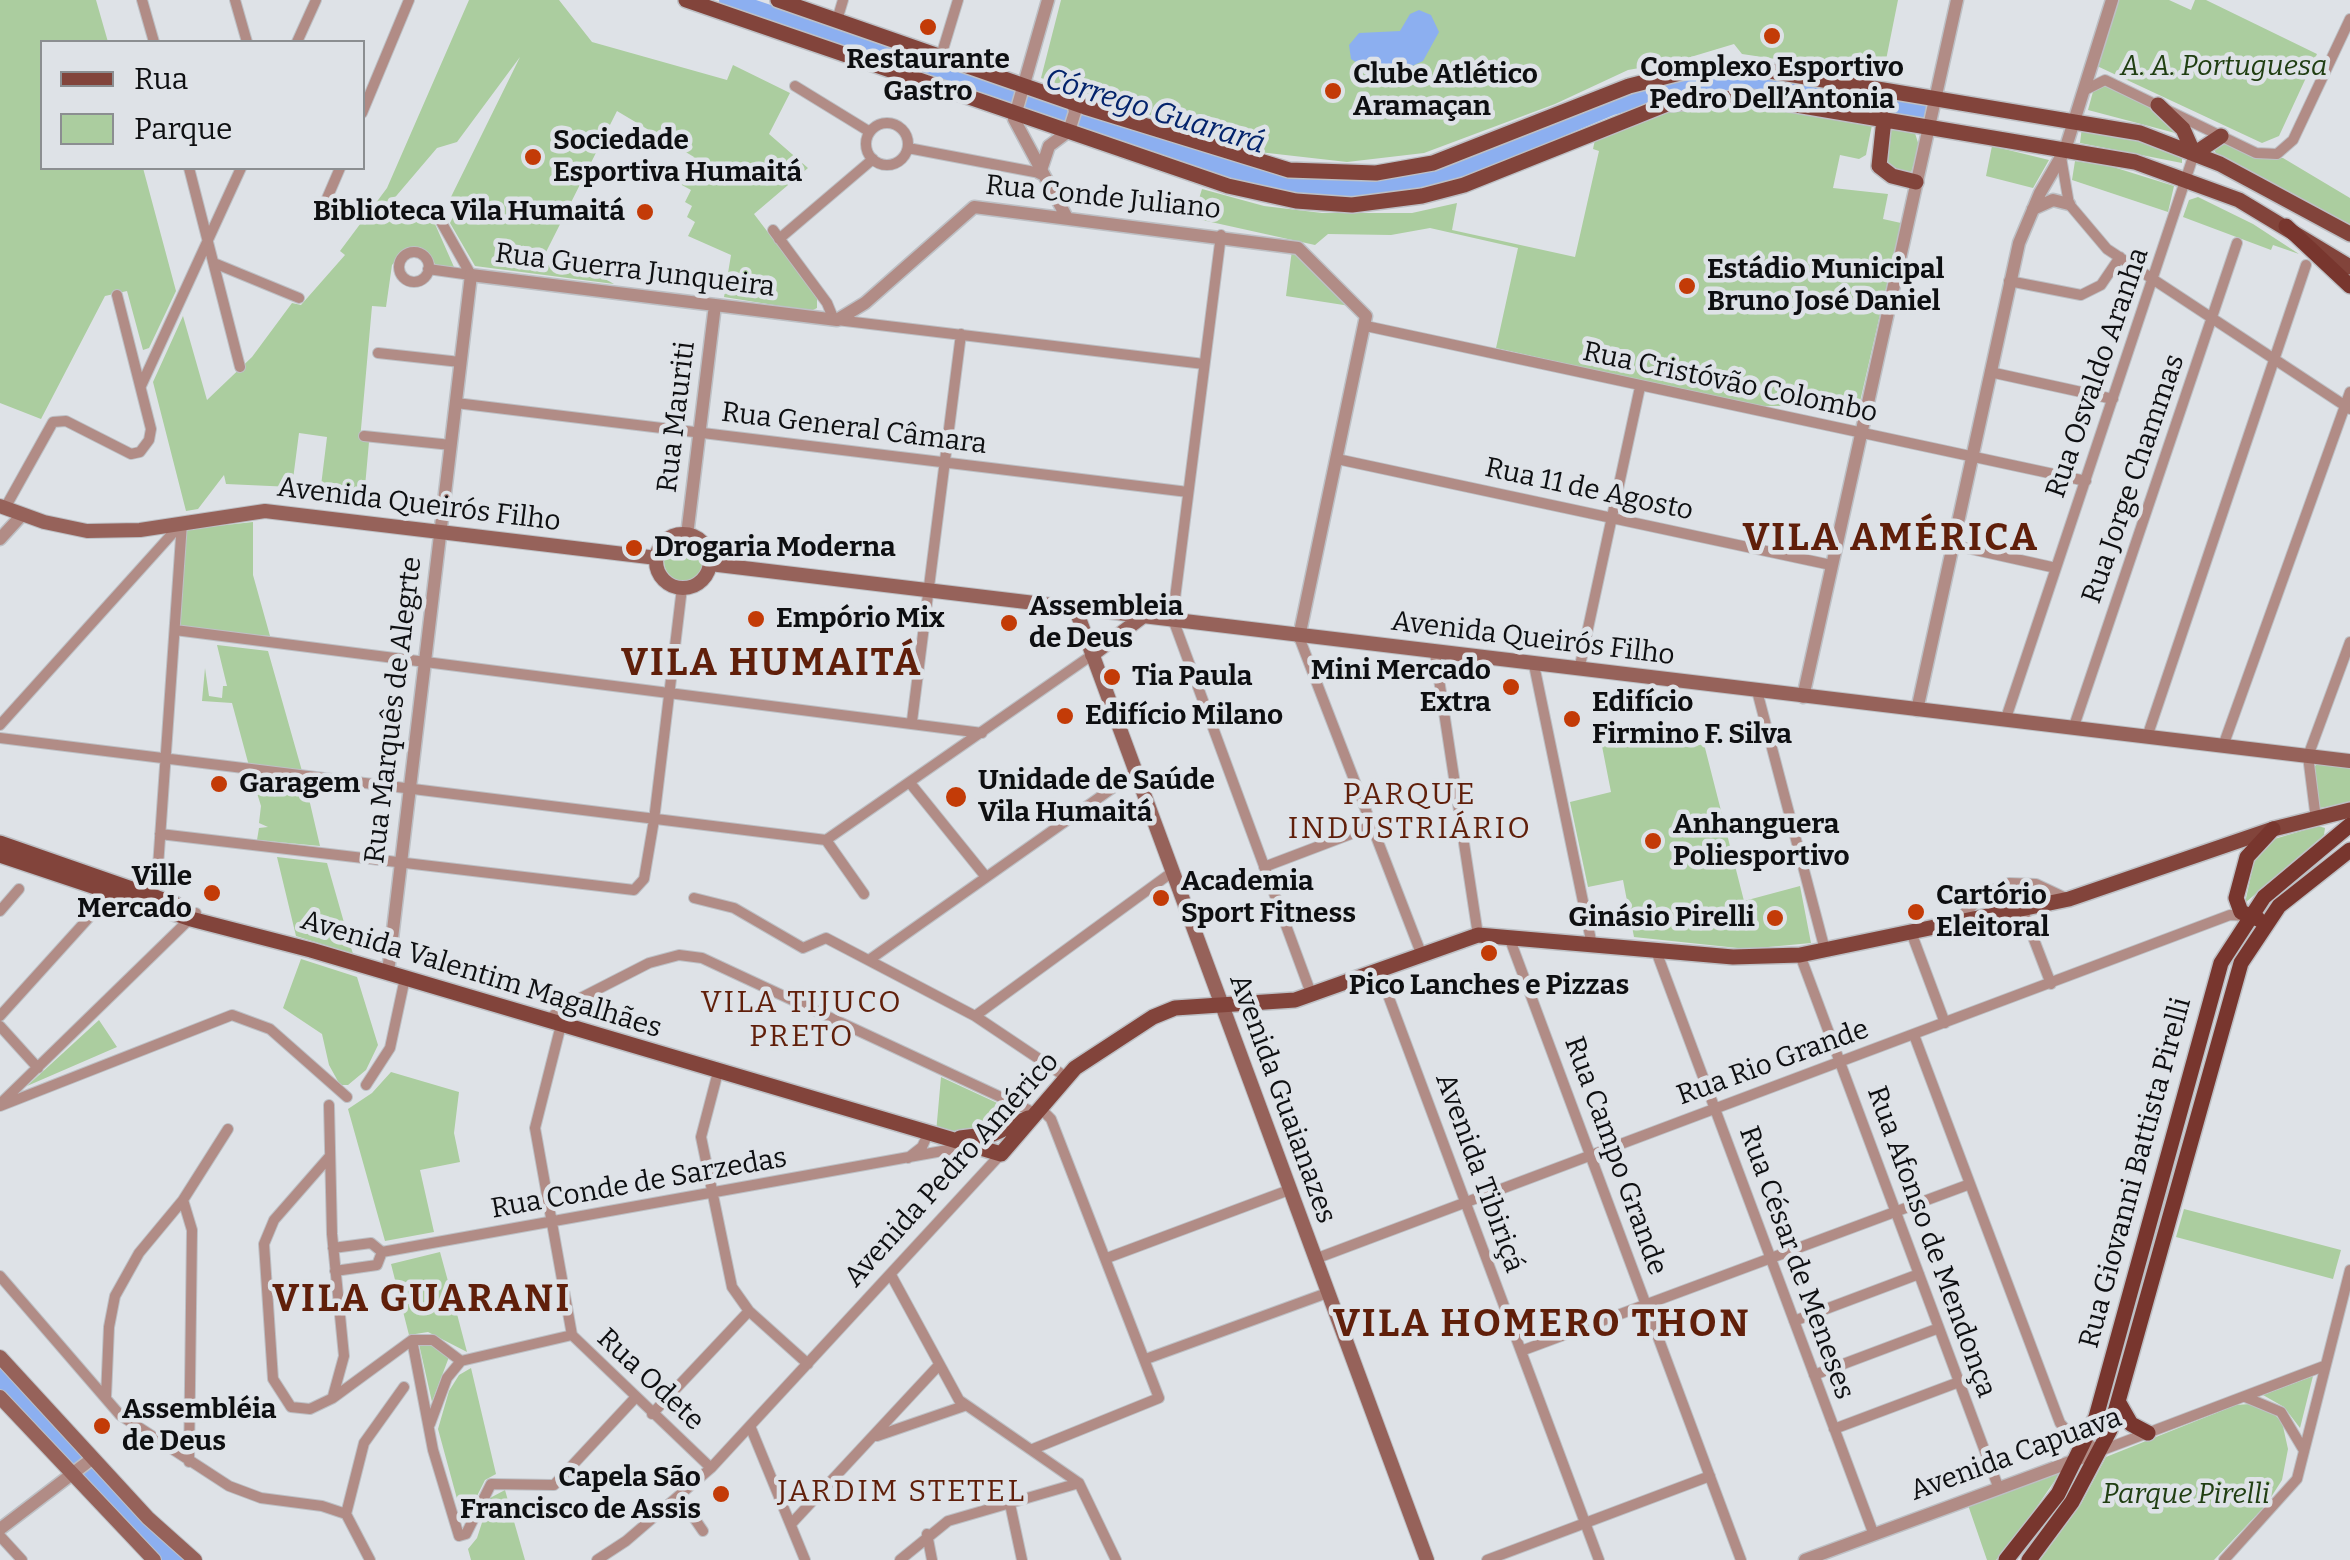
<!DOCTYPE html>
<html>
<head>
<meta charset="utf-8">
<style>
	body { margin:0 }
	#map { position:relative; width:2350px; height:1560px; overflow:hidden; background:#dee2e7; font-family:Bitter,serif }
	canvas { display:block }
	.legend { position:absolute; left:40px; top:40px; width:325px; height:130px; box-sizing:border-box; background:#dee2e7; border:2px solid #8b8e91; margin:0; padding:12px 18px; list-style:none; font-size:30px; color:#0e0f11 }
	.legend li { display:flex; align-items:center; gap:20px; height:50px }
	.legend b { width:50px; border:2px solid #8b8e91 }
</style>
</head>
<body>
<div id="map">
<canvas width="2350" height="1560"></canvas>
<ul class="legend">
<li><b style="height:12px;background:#82443b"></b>Rua</li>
<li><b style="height:28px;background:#abcd9f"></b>Parque</li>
</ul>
</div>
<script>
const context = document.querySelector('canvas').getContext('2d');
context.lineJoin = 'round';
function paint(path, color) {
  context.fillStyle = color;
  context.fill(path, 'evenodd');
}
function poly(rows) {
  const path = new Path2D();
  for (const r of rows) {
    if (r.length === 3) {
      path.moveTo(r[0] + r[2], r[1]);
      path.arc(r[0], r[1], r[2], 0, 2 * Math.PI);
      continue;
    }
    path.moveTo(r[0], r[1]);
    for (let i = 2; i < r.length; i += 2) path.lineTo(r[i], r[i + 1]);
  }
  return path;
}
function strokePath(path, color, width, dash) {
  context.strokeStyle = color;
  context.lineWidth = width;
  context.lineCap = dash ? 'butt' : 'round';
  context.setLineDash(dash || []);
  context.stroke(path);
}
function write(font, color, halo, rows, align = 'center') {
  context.font = font + ' Bitter,serif';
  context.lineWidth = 9;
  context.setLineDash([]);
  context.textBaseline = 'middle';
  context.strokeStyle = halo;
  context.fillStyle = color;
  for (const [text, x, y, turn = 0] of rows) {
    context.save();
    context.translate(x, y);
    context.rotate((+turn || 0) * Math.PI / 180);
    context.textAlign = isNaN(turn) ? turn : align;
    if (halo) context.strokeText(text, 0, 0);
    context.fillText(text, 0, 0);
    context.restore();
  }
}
paint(poly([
	[0,0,96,0,108,42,42,42,42,168,143,168,176,291,149,348,143,350,127,291,105,296,41,419,0,403],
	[469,0,559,0,592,42,727,80,733,65,790,93,769,134,808,168,754,214,817,297,817,308,811,311,724,297,731,255,688,236,695,222,687,217,692,206,685,202,691,190,680,184,694,157,617,111,540,264,593,272,614,284,475,266,450,223,458,207,448,203,520,57,457,142,437,148,380,215,387,218,408,214,435,224,454,267,436,265,420,248,406,249,392,265,386,307,372,306,360,440,369,442,364,498,320,494,327,437,299,433,292,487,226,484,224,475,198,509,186,511,153,382,183,316,207,400,252,357,292,303,301,305,345,255,340,251,387,188],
	[1061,0,1898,0,1883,75,1742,54,1734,44,1674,62,1628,70,1555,104,1424,153,1347,162,1259,152,1041,78],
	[2118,0,2169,0,2191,10,2195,0,2206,0,2317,54,2279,136,2262,143,2097,66],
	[2103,83,2157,109,2179,134,2088,110,2094,88],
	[1748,104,1872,125,1866,155,1859,159,1840,155,1833,188,1888,194,1883,219,1901,223,1859,406,1800,393,1797,406,1753,406,1496,348,1518,248,1430,228,1391,235,1328,234,1315,245,1193,218,1202,189,1264,206,1322,213,1412,213,1457,203,1452,230,1575,257,1599,151,1593,149,1596,135,1669,111],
	[1890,127,1915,133,1919,146,1911,173,1886,167],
	[2082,127,2124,135,2182,157,2182,163,2080,143],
	[2226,142,2262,158,2283,158,2350,198,2350,226,2216,153,2213,149],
	[1992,146,2049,160,2033,188,1986,176],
	[2075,161,2110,166,2174,186,2168,212,2072,180],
	[2198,197,2253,224,2299,254,2273,245,2271,250,2183,217,2189,200],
	[1292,250,1350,306,1286,296],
	[253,522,253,575,270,636,175,630,181,530],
	[684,561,20],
	[217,645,268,651,302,771,249,766,232,703,202,701,205,668,209,696,222,698,223,686,227,686],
	[1600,736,1691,747,1704,744,1744,901,1800,886,1811,943,1747,949,1634,937,1623,880,1588,887,1570,802,1611,792],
	[2317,764,2350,768,2350,803,2320,808,2312,769],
	[253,780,306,786,320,846,257,840,259,828,268,827,259,823,261,806],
	[2318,826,2325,828,2324,835,2245,903,2255,857,2271,840],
	[277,857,327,863,353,954,296,936],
	[301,959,357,977,378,1045,366,1070,348,1085,340,1085,329,1065,322,1034,283,1008],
	[99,1020,117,1047,27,1086],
	[391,1072,459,1092,454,1133,460,1162,420,1170,434,1232,385,1241,348,1109,372,1093],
	[941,1077,1021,1114,973,1134,936,1133],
	[2184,1209,2341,1250,2333,1279,2176,1237],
	[440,1252,457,1314,467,1352,428,1332,409,1335,391,1264],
	[419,1344,431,1345,449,1357,432,1402],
	[471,1368,496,1474,485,1480,467,1516,462,1517,438,1429,449,1391,459,1375],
	[2313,1376,2300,1428,2284,1407,2263,1395],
	[2250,1404,2272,1412,2282,1422,2288,1449,2282,1480,2266,1505,2214,1560,2040,1560,2081,1504,2106,1457,2236,1405],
	[2060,1473,2012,1543,1996,1560,1987,1560,1968,1505],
	[505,1490,525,1560,471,1560,468,1549,477,1538,490,1498]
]), '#abcd9f');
paint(poly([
	[1419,10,1431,15,1439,32,1423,61,1410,67,1365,68,1351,59,1349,45,1359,33,1400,31,1410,14]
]), '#8caff0');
strokePath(poly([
	[728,0,1224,168,1285,184,1331,189,1409,183,1472,165,1612,106,1691,84,1776,85,1920,109],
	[0,1378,174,1560]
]), '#8caff0', 18);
const minor = poly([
	[142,0,154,42],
	[235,0,247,42],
	[837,20,843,0],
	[297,42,316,0],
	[941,56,958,0],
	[795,86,870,132],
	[2085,90,2105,80,2256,153,2277,154,2293,140,2350,19],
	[362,113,409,0],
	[887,144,21],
	[908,148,1040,173],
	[2061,157,2069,204,2107,249,2350,409],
	[189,168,240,367],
	[325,203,340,168],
	[435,211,471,275],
	[773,230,827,303,834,320],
	[779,239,873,159],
	[414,267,15],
	[214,263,299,298],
	[428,269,471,275],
	[2009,281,2081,295,2101,285,2120,257],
	[837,320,1204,364],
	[1366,326,2086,481],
	[378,353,460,362],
	[1990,372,2113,399],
	[141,386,241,168],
	[456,403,1188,492],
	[364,436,451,445],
	[1337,459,1831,565],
	[5,508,53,422,66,421,131,454,140,452,149,440,151,429,117,295],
	[1953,545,2056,568],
	[1172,622,1221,235],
	[1174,622,1312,996],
	[175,630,982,733],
	[1299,637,1421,953],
	[1435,653,1478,935],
	[1534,665,1592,945],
	[1579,670,1640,387],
	[1757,691,1825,950],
	[912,721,961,334],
	[2005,721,2194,154],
	[0,725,181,524],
	[2073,729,2237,243],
	[2147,737,2306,265],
	[0,738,826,840,1092,655],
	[2223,746,2350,392],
	[910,783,986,877],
	[2316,819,2308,756,2350,642],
	[160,834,634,890,644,879,654,820,682,588],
	[826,840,864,894],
	[1264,867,1372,826],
	[694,898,734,908,803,948,826,938,975,1016,1066,1077],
	[151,900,157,881,182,523],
	[0,911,19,889],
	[2023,911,2051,984],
	[1953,924,1986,893,2009,883,2036,884,2068,899],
	[1911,932,1945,1023],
	[1509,937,1741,1560],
	[1656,951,1874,1535],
	[1800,955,1999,1489],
	[869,960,1134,773],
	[1379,971,1599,1560],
	[0,1016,113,891],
	[975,1016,1171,873],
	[548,1021,561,1008,649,963,679,955,702,958,1035,1113],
	[561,1025,535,1128,572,1335,711,1468],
	[0,1026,38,1068],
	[1914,1035,2060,1423,2067,1431,2100,1451,2324,1366],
	[718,1072,701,1137,732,1287,749,1311,808,1364],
	[366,1085,390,1048,405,978],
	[1,1103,196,913],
	[329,1105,332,1234,344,1356,333,1396],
	[0,1106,232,1015,270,1029,347,1097],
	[330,1156,274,1220,264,1244,273,1379,291,1407,310,1409,333,1398,412,1340,433,1340,461,1361,572,1335],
	[908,1158,922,1147,928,1134],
	[183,1200,192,1230,189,1462],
	[333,1248,371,1243,382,1252,377,1265,335,1271],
	[382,1252,970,1146],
	[1107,1258,1289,1190],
	[1315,1259,2230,915,2248,916],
	[891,1275,959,1400,1079,1483,1116,1560],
	[0,1276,120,1415,229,1486,261,1498,322,1506,346,1514,370,1560],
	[1794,1321,1919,1274],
	[412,1340,433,1450,459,1536,466,1534,491,1484,554,1485,635,1398],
	[1521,1351,1970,1184],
	[1146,1359,1327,1293],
	[1814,1375,1939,1328],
	[106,1397,109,1327,115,1296,139,1253,183,1200,228,1129],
	[2245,1397,2281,1412,2303,1449],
	[652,1414,749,1311],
	[430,1424,447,1378,461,1361],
	[750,1426,805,1560],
	[1834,1429,1959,1382],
	[877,1436,964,1406],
	[1033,1449,1159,1398,1051,1119,1040,1108],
	[679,1496,703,1531],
	[1010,1504,1022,1560],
	[346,1514,364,1443,404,1387],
	[792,1523,939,1365],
	[927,1534,932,1560],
	[0,1536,22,1560],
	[597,1560,626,1541,711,1468,1001,1154],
	[900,1560,948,1521,1079,1483],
	[1487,1560,1710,1476],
	[2224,1560,2297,1479,2350,1270]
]);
const tertiary = poly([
	[1048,0,1014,119,1066,216],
	[1040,173,1049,146,1069,131,1075,112,1073,102],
	[2033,209,2053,200,2069,204],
	[687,535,715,305],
	[0,539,22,515],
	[1803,697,1957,0],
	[1917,710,2019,243,2040,193,2065,150,2112,0],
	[388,972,471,275,837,320,865,303,974,207,1298,248,1366,316,1299,637],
	[0,1529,93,1458],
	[1805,1560,2100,1451]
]);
const secondary = poly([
	[0,506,44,522,87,531,140,530,265,511,657,558],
	[683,561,27],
	[710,564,2350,761],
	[1076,610,1427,1560],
	[1092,655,1141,618],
	[0,1357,148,1518,195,1560],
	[0,1397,154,1560]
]);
const primary = poly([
	[686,0,1228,186,1296,201,1352,205,1422,196,1464,185,1667,104,1749,97,2135,162,2239,200,2350,267],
	[778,0,1085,107,1289,170,1376,173,1433,163,1629,86,1688,71,1752,68,2140,133,2220,164,2350,234],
	[2158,105,2183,129,2194,154],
	[1884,119,1879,166,1892,176,1916,182],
	[2194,154,2221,136],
	[0,843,175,904],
	[0,855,191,919,311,950,1001,1154,1075,1068,1153,1017,1175,1008,1295,1000,1478,935,1733,957,1800,955,2069,899,2273,829,2350,810],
	[960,1138,993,1134,1028,1118]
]);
const trunk = poly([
	[2286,226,2350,286],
	[2258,919,2241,912,2236,898,2247,857,2273,829],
	[2119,1403,2131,1424,2148,1433],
	[2006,1560,2058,1494,2096,1417,2221,963,2264,897,2350,825],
	[2029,1560,2072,1502,2110,1430,2241,963,2279,906,2350,850]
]);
strokePath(minor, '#bdc0c5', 12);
strokePath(tertiary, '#bdc0c5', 15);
strokePath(secondary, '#bdc0c5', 16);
strokePath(primary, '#bdc0c5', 18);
strokePath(trunk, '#bdc0c5', 18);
strokePath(minor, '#b18c86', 10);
strokePath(tertiary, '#b18c86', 12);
strokePath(secondary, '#96625a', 14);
strokePath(primary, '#82443b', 15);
strokePath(trunk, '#78362e', 15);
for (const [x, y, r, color] of [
	[928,27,10,"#c33b07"],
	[1772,36,10,"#c33b07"],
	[1333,91,10,"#c33b07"],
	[533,157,10,"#c33b07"],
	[645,212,10,"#c33b07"],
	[1687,286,10,"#c33b07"],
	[634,548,10,"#c33b07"],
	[756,619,10,"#c33b07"],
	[1009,623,10,"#c33b07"],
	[1112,677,10,"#c33b07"],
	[1511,687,10,"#c33b07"],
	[1065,716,10,"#c33b07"],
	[1572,719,10,"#c33b07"],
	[219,784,10,"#c33b07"],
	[956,797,12,"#c33b07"],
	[1653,841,10,"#c33b07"],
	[212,893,10,"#c33b07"],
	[1161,898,10,"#c33b07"],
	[1916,912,10,"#c33b07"],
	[1775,918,10,"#c33b07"],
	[1489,953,10,"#c33b07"],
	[102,1426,10,"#c33b07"],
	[721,1494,10,"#c33b07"]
]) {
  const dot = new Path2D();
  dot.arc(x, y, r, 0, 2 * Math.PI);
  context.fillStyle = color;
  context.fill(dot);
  strokePath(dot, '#dee2e7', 4);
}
write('bold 28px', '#0e0f11', '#dee2e7', [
	["Restaurante",928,60,"center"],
	["Gastro",928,92,"center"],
	["Complexo Esportivo",1772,68,"center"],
	["Pedro Dell’Antonia",1772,100,"center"],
	["Clube Atlético",1353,75],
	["Aramaçan",1353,107],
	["Sociedade",553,141],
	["Esportiva Humaitá",553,173],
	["Biblioteca Vila Humaitá",625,212,"right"],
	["Estádio Municipal",1707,270],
	["Bruno José Daniel",1707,302],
	["Drogaria Moderna",654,548],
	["Assembleia",1029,607],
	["de Deus",1029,639],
	["Empório Mix",776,619],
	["Mini Mercado",1491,671,"right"],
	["Extra",1491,703,"right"],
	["Tia Paula",1132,677],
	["Edifício",1592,703],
	["Firmino F. Silva",1592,735],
	["Edifício Milano",1085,716],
	["Unidade de Saúde",978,781],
	["Vila Humaitá",978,813],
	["Garagem",239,784],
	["Anhanguera",1673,825],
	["Poliesportivo",1673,857],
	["Ville",192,877,"right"],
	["Mercado",192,909,"right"],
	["Academia",1181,882],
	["Sport Fitness",1181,914],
	["Cartório",1936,896],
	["Eleitoral",1936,928],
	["Ginásio Pirelli",1755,918,"right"],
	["Pico Lanches e Pizzas",1489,986,"center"],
	["Assembléia",122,1410],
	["de Deus",122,1442],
	["Capela São",701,1478,"right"],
	["Francisco de Assis",701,1510,"right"]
], 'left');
write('italic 28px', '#203e12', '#dee2e7', [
	["A. A. Portuguesa",2224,67],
	["Parque Pirelli",2186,1495]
]);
write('28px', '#0e0f11', '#dee2e7', [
	["Rua Conde Juliano",1103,198,6],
	["Rua Guerra Junqueira",635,271,7],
	["Rua Osvaldo Aranha",2098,373,-71],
	["Rua Cristóvão Colombo",1730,383,12],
	["Rua Mauriti",677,417,-83],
	["Rua General Câmara",854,429,7],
	["Rua Jorge Chammas",2134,479,-71],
	["Rua 11 de Agosto",1589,490,12],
	["Avenida Queirós Filho",419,505,7],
	["Avenida Queirós Filho",1533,639,7],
	["Rua Marquês de Alegrte",394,710,-83],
	["Avenida Valentim Magalhães",481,975,17],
	["Rua Rio Grande",1773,1063,-20],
	["Avenida Guaianazes",1282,1099,70],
	["Rua Campo Grande",1615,1156,70],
	["Avenida Pedro Américo",952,1170,-48],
	["Avenida Tibiriçá",1479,1173,70],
	["Rua Giovanni Battista Pirelli",2136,1173,-75],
	["Rua Conde de Sarzedas",639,1184,-10],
	["Rua Afonso de Mendonça",1931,1242,70],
	["Rua César de Meneses",1796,1263,70],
	["Rua Odete",650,1380,43],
	["Avenida Capuava",2016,1455,-20]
]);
write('italic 30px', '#03236c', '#dee2e7', [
	["Córrego Guarará",1155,112,17]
]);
context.letterSpacing = '2.5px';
write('30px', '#601f0a', '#dee2e7', [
	["PARQUE",1410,796],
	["INDUSTRIÁRIO",1410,830],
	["VILA TIJUCO",802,1004],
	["PRETO",802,1038],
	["JARDIM STETEL",902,1493]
]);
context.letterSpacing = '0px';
context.letterSpacing = '2.5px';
write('bold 38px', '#601f0a', '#dee2e7', [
	["VILA AMÉRICA",1891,539],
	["VILA HUMAITÁ",772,664],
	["VILA GUARANI",422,1300],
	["VILA HOMERO THON",1542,1325]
]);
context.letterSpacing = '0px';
</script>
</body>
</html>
